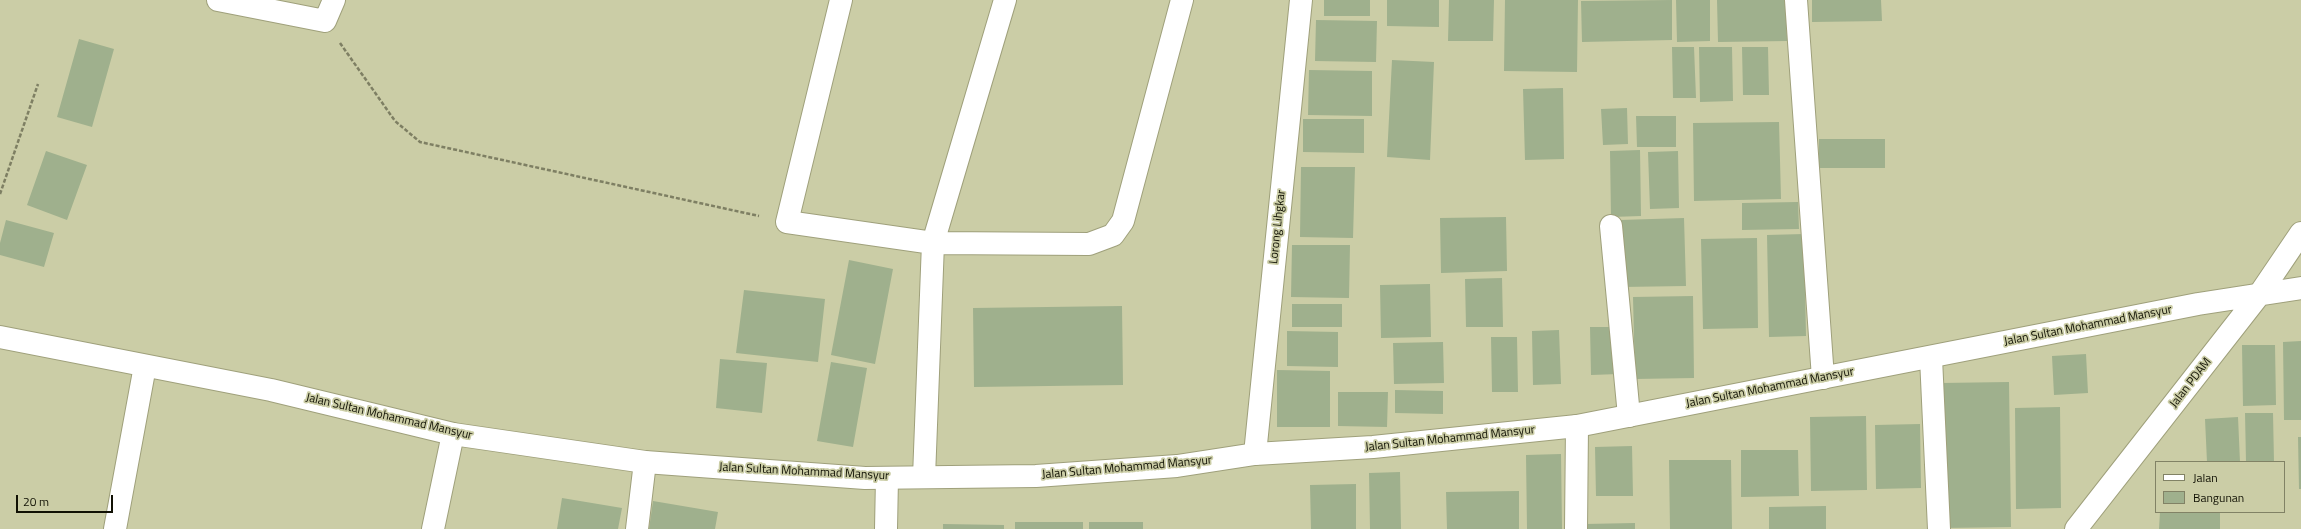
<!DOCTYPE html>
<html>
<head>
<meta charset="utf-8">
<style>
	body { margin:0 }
	#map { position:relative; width:2301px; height:529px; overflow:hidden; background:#cbcda6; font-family:"Titillium Web",sans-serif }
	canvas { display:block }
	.legend { position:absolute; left:2155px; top:461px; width:130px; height:52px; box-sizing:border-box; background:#cbcda6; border:1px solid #818265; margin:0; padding:5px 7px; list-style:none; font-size:12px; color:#111104 }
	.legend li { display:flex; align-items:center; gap:8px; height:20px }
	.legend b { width:20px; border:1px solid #818265 }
	.scale { position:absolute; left:16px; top:495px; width:97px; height:18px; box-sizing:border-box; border:2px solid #111104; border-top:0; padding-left:5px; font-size:12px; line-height:14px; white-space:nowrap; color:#111104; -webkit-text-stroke:3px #cbcda6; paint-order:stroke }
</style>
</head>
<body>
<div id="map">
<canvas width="2301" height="529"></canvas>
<ul class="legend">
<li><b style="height:5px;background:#fff"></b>Jalan</li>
<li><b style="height:11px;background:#9fb08d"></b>Bangunan</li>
</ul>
<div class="scale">20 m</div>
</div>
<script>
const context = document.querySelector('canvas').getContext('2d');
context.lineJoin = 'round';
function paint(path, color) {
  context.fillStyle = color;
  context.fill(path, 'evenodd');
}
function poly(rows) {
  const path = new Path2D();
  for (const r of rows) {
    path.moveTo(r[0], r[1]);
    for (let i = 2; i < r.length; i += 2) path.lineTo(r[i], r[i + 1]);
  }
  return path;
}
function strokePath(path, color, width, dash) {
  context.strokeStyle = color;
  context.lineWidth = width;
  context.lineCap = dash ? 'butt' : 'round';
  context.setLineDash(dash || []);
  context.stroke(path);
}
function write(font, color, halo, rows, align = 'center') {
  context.font = font + ' "Titillium Web",sans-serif';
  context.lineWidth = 3.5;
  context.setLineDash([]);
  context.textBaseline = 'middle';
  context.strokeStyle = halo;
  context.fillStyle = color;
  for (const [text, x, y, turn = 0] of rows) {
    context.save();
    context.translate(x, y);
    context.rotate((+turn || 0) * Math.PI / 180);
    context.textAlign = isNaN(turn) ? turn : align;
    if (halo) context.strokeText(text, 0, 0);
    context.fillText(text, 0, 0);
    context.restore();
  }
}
paint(poly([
	[1324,0,1370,0,1370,16,1324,16],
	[1387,0,1439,0,1439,27,1387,26],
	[1449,0,1494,0,1493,41,1448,41],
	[1505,0,1578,0,1577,72,1504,71],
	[1672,0,1672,40,1582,42,1581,1],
	[1676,0,1710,0,1710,41,1677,42],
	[1717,0,1786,0,1787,41,1718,42],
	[1812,0,1881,0,1882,21,1812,22],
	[1316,20,1377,21,1376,62,1315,61],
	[79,39,114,49,92,127,57,117],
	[1672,47,1694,47,1696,98,1673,98],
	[1699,47,1732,47,1733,101,1700,102],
	[1742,47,1768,47,1769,95,1743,95],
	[1392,60,1434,62,1430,160,1387,157],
	[1309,70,1372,71,1372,116,1308,115],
	[1563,88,1564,159,1525,160,1523,89],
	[1627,108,1628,144,1603,145,1601,109],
	[1636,116,1676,116,1676,147,1637,147],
	[1303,119,1364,119,1364,153,1303,152],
	[1779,122,1781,199,1694,201,1693,123],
	[1819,139,1885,139,1885,168,1819,168],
	[1640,150,1641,216,1611,217,1610,151],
	[46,151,87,165,67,220,27,205],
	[1678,151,1679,208,1650,209,1648,152],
	[1301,167,1355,167,1353,238,1300,237],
	[1798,202,1799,229,1742,230,1742,203],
	[1506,217,1507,271,1441,273,1440,218],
	[1684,218,1686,286,1622,287,1620,220],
	[6,220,54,233,44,267,0,255,0,243],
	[1804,234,1806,336,1769,337,1767,235],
	[1757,238,1758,328,1703,329,1701,239],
	[1292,245,1350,245,1349,298,1291,297],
	[849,260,893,269,875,364,831,355],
	[1502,278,1503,327,1466,327,1465,279],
	[1430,284,1431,337,1381,338,1380,285],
	[744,290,825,299,818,362,736,353],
	[1693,296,1694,378,1635,379,1633,297],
	[1292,304,1342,304,1342,327,1292,327],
	[1122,306,1123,385,974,387,973,308],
	[1590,327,1618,327,1619,374,1591,375],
	[1559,330,1561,384,1533,385,1532,331],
	[1287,331,1338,332,1338,367,1287,366],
	[1491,337,1517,337,1518,392,1492,392],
	[2301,341,2301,420,2284,420,2283,342],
	[1443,342,1444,383,1394,384,1393,343],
	[2242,345,2275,345,2276,405,2243,406],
	[2086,354,2088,393,2054,395,2052,356],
	[720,359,767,363,762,413,716,408],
	[831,362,867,368,853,447,817,441],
	[1277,370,1330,371,1330,427,1277,427],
	[2009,382,2011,527,1943,528,1941,383],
	[1395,390,1443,391,1443,414,1395,413],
	[1338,392,1388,392,1387,427,1338,426],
	[2060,407,2061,508,2016,509,2015,408],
	[2245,413,2273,413,2274,462,2246,462],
	[1866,416,1867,490,1811,491,1810,417],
	[2238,417,2240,462,2207,462,2205,419],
	[1920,424,1921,488,1876,489,1875,425],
	[2298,437,2301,437,2301,489,2299,489],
	[1632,446,1633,496,1596,496,1595,447],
	[1741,450,1798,450,1799,496,1741,497],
	[1561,454,1562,529,1527,529,1526,455],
	[1669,460,1731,460,1732,529,1670,529],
	[1400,472,1401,529,1370,529,1369,473],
	[1356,484,1356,529,1311,529,1310,485],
	[1519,491,1519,529,1447,529,1446,492],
	[562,498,622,508,618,529,557,529],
	[653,501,718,512,715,529,649,529],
	[1826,506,1826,529,1769,529,1769,507],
	[2160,512,2220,512,2220,529,2159,529],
	[1015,522,1083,522,1083,529,1015,529],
	[1089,522,1143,522,1143,529,1089,529],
	[1635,523,1635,529,1585,529,1585,524],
	[943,524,1004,525,1004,529,943,529]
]), '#9fb08d');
const minor = poly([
	[218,0,325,21,334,0],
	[841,0,787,222,933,243,1089,244,1113,235,1123,221,1182,0],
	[1796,0,1823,378],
	[1611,226,1629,416],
	[2259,295,2301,233],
	[1931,358,1939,529],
	[1255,454,1301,0],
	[924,477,933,243,1005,0],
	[115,529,145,366],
	[433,529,453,434],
	[637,529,645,462],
	[886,529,887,478],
	[1576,529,1577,426]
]);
const tertiary = poly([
	[0,337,271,390,453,434,645,462,865,478,1036,476,1177,466,1255,454,1373,447,1577,426,2198,304,2301,288],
	[2076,529,2259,295]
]);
strokePath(minor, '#9fa07b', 24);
strokePath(tertiary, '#9fa07b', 24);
strokePath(poly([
	[340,43,395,121,420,142,759,216],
	[0,194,38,84]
]), '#7e7f63', 2.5, [4, 2]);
strokePath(minor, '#fff', 22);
strokePath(tertiary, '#fff', 22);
write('12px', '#111104', '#cbcda6', [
	["Lorong Lihgkar",1278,227,-84],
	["Jalan Sultan Mohammad Mansyur",2088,326,-11],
	["Jalan PDAM",2191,383,-52],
	["Jalan Sultan Mohammad Mansyur",1770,388,-11],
	["Jalan Sultan Mohammad Mansyur",389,417,13],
	["Jalan Sultan Mohammad Mansyur",1450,439,-6],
	["Jalan Sultan Mohammad Mansyur",1127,468,-5],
	["Jalan Sultan Mohammad Mansyur",804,472,3]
]);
</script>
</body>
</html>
